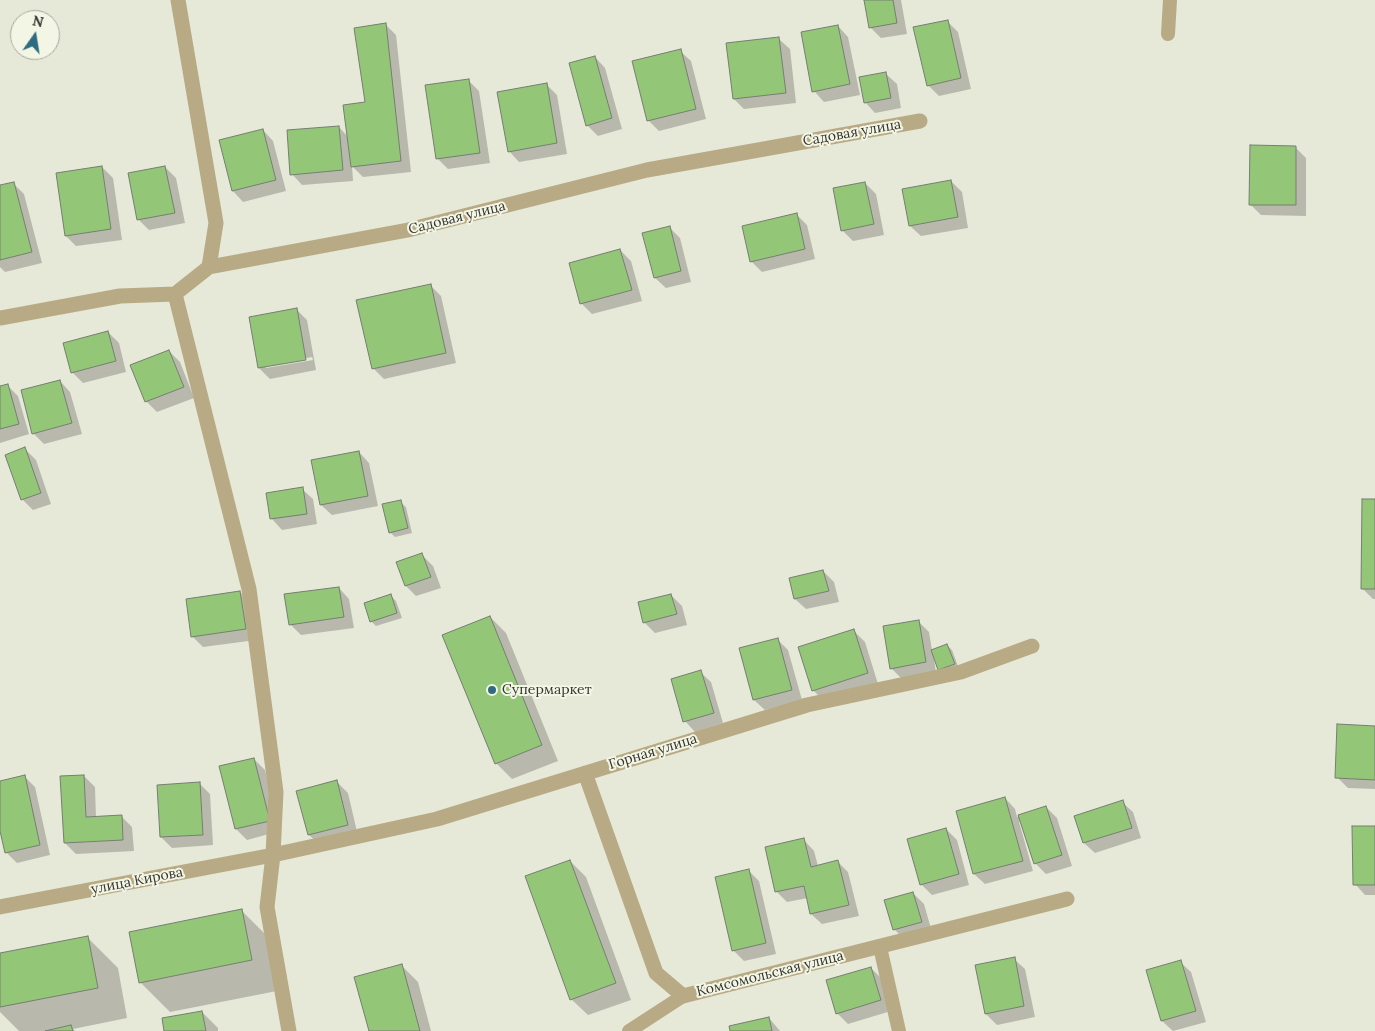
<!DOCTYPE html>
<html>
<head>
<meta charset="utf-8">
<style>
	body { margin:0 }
	#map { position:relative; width:1375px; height:1031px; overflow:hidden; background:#e6e8d8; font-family:Lora,serif }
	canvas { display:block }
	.north { position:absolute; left:10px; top:10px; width:50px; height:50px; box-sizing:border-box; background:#f4f6e5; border:1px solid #a7a89c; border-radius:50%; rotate:13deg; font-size:14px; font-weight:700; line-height:20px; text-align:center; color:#34342e }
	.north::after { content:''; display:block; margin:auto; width:18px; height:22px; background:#2d6c81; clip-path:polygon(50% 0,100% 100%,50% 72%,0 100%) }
</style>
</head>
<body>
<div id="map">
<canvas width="1375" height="1031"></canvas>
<div class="north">N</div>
</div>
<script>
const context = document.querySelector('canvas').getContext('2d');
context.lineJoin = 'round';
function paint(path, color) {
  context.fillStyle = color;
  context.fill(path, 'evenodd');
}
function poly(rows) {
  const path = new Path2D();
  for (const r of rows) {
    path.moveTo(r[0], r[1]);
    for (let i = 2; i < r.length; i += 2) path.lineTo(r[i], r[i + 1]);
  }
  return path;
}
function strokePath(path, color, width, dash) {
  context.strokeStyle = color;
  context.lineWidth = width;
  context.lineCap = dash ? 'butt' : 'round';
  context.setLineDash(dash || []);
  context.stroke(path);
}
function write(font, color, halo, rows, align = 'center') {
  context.font = font + ' Lora,serif';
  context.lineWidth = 4;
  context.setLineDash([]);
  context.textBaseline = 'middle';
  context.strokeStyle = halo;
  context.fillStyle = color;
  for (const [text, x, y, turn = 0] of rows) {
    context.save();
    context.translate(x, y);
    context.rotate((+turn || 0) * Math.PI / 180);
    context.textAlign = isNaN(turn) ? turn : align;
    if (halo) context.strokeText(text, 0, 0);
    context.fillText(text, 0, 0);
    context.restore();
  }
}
paint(poly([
	[865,0,901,0,907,34,881,38,871,28],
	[947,21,958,32,971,89,939,96,928,85],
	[385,24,396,35,411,172,363,177,352,166,353,181,302,185,292,174,339,127,348,137,367,104],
	[838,26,848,37,860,95,824,102,814,91],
	[779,39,790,49,796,103,744,109,734,99],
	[680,51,691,61,706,119,659,131,648,120],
	[595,57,605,68,622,129,598,136,587,125],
	[886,74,897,84,901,108,875,113,865,102],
	[468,80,479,91,490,163,448,169,438,159],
	[546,84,557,95,567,154,519,162,509,151],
	[263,130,273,141,286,191,243,202,233,191],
	[1295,147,1306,158,1306,216,1261,215,1250,204],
	[102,167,113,178,122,240,76,246,66,236],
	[165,167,176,178,185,223,149,230,139,220],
	[951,181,962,192,968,228,921,236,910,226],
	[13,183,24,194,42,263,5,272,0,267,0,187],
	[865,183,876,194,884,235,853,241,842,230],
	[796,214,807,225,815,259,762,272,751,261],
	[669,227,680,238,691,282,666,288,655,278],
	[620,250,631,261,642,301,592,314,581,303],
	[430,285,441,296,456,363,384,379,373,368],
	[297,310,307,320,316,370,270,379,259,368,250,318],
	[312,357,313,360,266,368,266,366],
	[108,332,119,343,126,372,83,383,72,372],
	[169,351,180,362,194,398,157,412,146,401],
	[60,381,70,392,82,434,44,444,33,433],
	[8,386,18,396,29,434,0,443,0,388],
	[25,449,36,460,51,504,33,510,22,499],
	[359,452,369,463,378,506,332,515,321,505],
	[302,489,313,499,317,524,282,530,272,519,267,494],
	[1375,501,1375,599,1373,599,1362,588],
	[400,502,406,507,412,533,395,537,390,532],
	[422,555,433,566,441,588,416,596,406,586],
	[823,571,834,582,839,602,806,609,795,599],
	[339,588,349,599,354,628,301,635,290,624],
	[240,592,251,603,256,640,203,647,192,636],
	[671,595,682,606,687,625,655,633,644,622],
	[391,596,396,601,402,618,376,626,371,621],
	[490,617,506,633,558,761,512,779,496,763],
	[918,621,929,632,932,650,947,645,952,650,959,669,944,675,935,659,934,659,936,673,902,679,891,668],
	[854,631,865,642,878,684,824,701,813,690],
	[777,639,788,650,802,700,765,710,754,700],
	[700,672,711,682,723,723,695,732,685,721],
	[1375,727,1375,789,1348,788,1337,777],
	[254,759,265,770,280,831,247,840,236,829,221,767],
	[84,776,95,787,96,818,122,817,132,827,134,851,76,854,65,843],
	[25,777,35,787,50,855,17,863,6,852,0,825,0,782],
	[337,782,348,793,358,836,320,845,309,835],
	[200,784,210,794,213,845,172,848,161,837],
	[1005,798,1015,809,1017,817,1046,807,1057,818,1072,866,1046,874,1035,863,1021,821,1019,822,1033,871,985,884,974,874],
	[1122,802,1133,812,1141,838,1095,853,1084,843],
	[1375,827,1375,895,1365,895,1355,884],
	[946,829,957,840,969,885,932,895,921,884],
	[804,840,814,851,818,866,838,862,848,872,859,916,822,924,811,914,808,898,787,902,777,892],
	[570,861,586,877,631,1000,588,1015,571,999],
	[748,870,759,881,776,954,744,961,733,950],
	[913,893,924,904,932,932,905,940,894,929],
	[242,911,272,941,282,990,170,1012,140,982],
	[88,938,118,968,127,1018,73,1029,75,1031,19,1031,0,1012,0,954],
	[1014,959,1025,969,1035,1017,997,1025,986,1014,976,966],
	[1180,962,1191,972,1206,1022,1173,1031,1162,1021],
	[402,966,418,982,431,1031,370,1031],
	[871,968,882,979,891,1011,848,1024,837,1013],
	[202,1012,218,1028,218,1031,166,1031],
	[769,1018,780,1031,731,1031]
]), '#0003');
const building = poly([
	[864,0,893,0,897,23,869,28,864,0],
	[948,20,961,78,927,86,913,27,948,20],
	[386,23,401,161,351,167,343,105,365,102,354,28,386,23],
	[838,25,850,84,812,92,801,32,838,25],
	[779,37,786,93,733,99,726,43,779,37],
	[681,49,696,109,647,121,632,61,681,49],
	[595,56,612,118,586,126,569,63,595,56],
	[886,72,891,98,864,103,859,77,886,72],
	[469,79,480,153,436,159,425,85,469,79],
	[547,83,557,143,508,152,497,92,547,83],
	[339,126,343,170,290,175,287,130,339,126],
	[263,129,276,180,232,191,219,140,263,129],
	[1250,145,1296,146,1296,205,1249,205,1250,145],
	[102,166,111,229,65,236,56,173,102,166],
	[165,166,175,213,137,220,128,173,165,166],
	[951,180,958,217,909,226,902,189,951,180],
	[14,182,32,252,0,260,0,185,14,182],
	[865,182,874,224,841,231,833,188,865,182],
	[797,213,805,249,750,262,742,226,797,213],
	[670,226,681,271,654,278,642,233,670,226],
	[620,249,632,290,580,304,569,263,620,249],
	[431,284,446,353,372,369,356,300,431,284],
	[297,308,306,360,258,368,249,317,297,308],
	[108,331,116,361,71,373,63,343,108,331],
	[169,350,184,387,145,402,130,365,169,350],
	[60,380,72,423,32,434,21,390,60,380],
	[8,384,19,424,0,429,0,386,8,384],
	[25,447,41,493,21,500,5,455,25,447],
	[359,451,368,496,320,505,311,460,359,451],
	[303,487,307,514,270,519,266,493,303,487],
	[1362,499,1375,499,1375,589,1361,589,1362,499],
	[401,500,408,528,389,533,382,504,401,500],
	[422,553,431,577,405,586,396,562,422,553],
	[823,570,829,591,794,599,789,578,823,570],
	[339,587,344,617,289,625,284,594,339,587],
	[240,591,246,629,191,637,186,599,240,591],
	[391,594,397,613,370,622,364,603,391,594],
	[671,594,677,614,643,623,638,602,671,594],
	[490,616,542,745,495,764,442,635,490,616],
	[919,620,926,662,890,669,883,626,919,620],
	[854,629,868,673,812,691,798,647,854,629],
	[778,638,792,690,753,700,739,648,778,638],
	[947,644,955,664,938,670,931,650,947,644],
	[701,670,714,713,683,722,671,679,701,670],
	[1337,724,1375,726,1375,780,1335,778,1337,724],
	[254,758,270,821,235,829,219,766,254,758],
	[25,775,40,845,5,853,0,831,0,781,25,775],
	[84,775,86,817,122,815,123,840,64,843,60,776,84,775],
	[337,780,348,825,308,835,296,791,337,780],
	[200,782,203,835,160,837,157,785,200,782],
	[1005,797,1023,861,973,874,956,811,1005,797],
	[1123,800,1132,828,1083,843,1074,816,1123,800],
	[1046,806,1062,855,1034,864,1018,815,1046,806],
	[1352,826,1375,826,1375,885,1353,885,1352,826],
	[946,828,959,874,920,885,907,839,946,828],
	[804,838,811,867,838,860,849,905,810,914,804,886,775,892,765,847,804,838],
	[570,860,616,983,570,1000,525,876,570,860],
	[749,869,766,943,732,951,715,877,749,869],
	[913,892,922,922,893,930,884,900,913,892],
	[242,909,252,960,139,983,129,932,242,909],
	[88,936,98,988,0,1007,0,953,88,936],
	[1015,957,1024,1006,985,1014,975,965,1015,957],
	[1181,960,1196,1011,1161,1021,1146,970,1181,960],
	[402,964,420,1031,369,1031,354,977,402,964],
	[871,967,881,1000,836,1014,826,980,871,967],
	[202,1011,206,1031,164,1031,162,1018,202,1011],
	[769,1017,772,1031,730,1031,729,1026,769,1017],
	[71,1025,73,1031,45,1031,71,1025]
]);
paint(building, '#94c677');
strokePath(building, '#757e71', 1);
strokePath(poly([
	[1168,34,1170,0],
	[880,947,899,1031],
	[629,1031,683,996]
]), '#b8aa84', 14);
strokePath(poly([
	[178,0,216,223,209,267],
	[175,294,249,589,276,792,273,855,267,907,289,1031],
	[0,318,120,296,175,294,209,267,408,230,647,170,920,121],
	[585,773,656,973,683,996,1067,899],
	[0,907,273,855,437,819,807,705,961,672,1032,646]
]), '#b8aa84', 15);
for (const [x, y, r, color] of [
	[492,690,5,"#2d6c81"]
]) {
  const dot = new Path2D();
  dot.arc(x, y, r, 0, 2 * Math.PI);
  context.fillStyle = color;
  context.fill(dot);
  strokePath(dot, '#f4f6e5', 2);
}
write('14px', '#34342e', '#f4f6e5', [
	["Садовая улица",852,133,-10],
	["Садовая улица",457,218,-14],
	["Горная улица",653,752,-17],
	["улица Кирова",137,881,-11],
	["Комсомольская улица",770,974,-14]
]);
write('14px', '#34342e', '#f4f6e5', [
	["Супермаркет",502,690]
], 'left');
</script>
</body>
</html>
